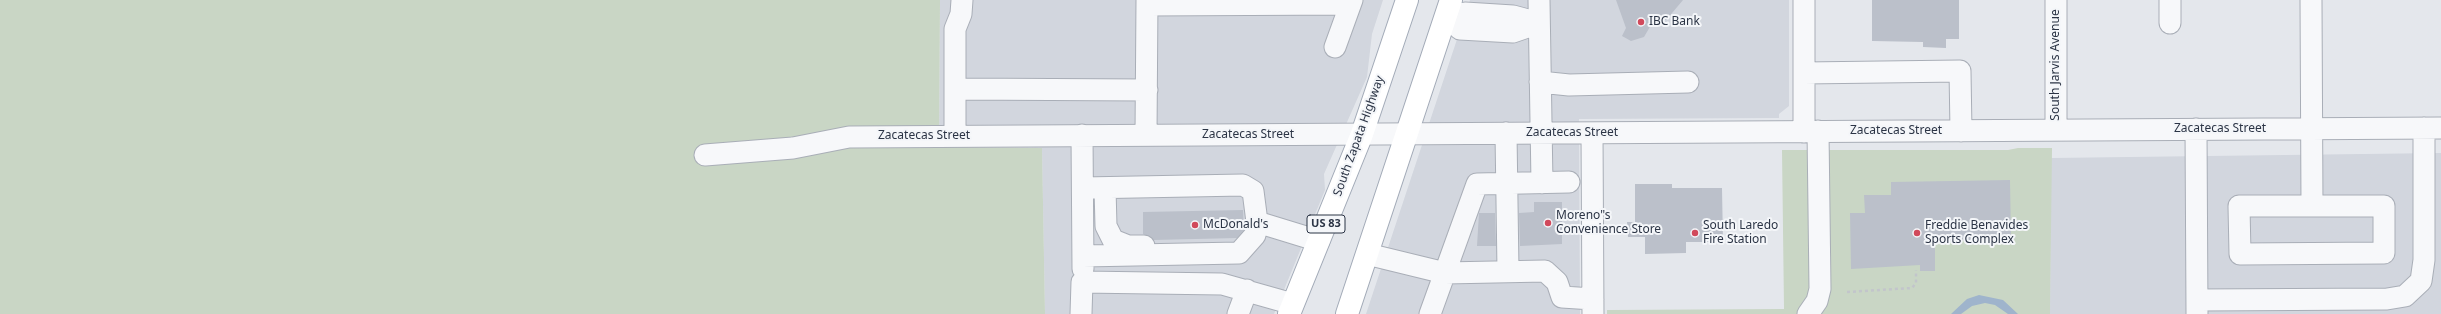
<!DOCTYPE html>
<html>
<head>
<meta charset="utf-8">
<style>
	body { margin:0 }
	canvas { display:block; background:#e4e7ec }
</style>
</head>
<body>
<canvas width="2441" height="314"></canvas>
<script>
const context = document.querySelector('canvas').getContext('2d');
context.lineJoin = 'round';
function paint(path, color) {
  context.fillStyle = color;
  context.fill(path, 'evenodd');
}
function poly(rows) {
  const path = new Path2D();
  for (const r of rows) {
    path.moveTo(r[0], r[1]);
    for (let i = 2; i < r.length; i += 2) path.lineTo(r[i], r[i + 1]);
  }
  return path;
}
function strokePath(path, color, width, dash) {
  context.strokeStyle = color;
  context.lineWidth = width;
  context.lineCap = dash ? 'butt' : 'round';
  context.setLineDash(dash || []);
  context.stroke(path);
}
function write(font, color, halo, rows, align = 'center') {
  context.font = font + ' "Noto Sans",sans-serif';
  context.lineWidth = 4;
  context.setLineDash([]);
  context.textBaseline = 'middle';
  context.strokeStyle = halo;
  context.fillStyle = color;
  for (const [text, x, y, turn = 0] of rows) {
    context.save();
    context.translate(x, y);
    context.rotate((+turn || 0) * Math.PI / 180);
    context.textAlign = isNaN(turn) ? turn : align;
    if (halo) context.strokeText(text, 0, 0);
    context.fillText(text, 0, 0);
    context.restore();
  }
}
paint(poly([
	[940,0,1383,0,1372,34,1367,77,1324,174,1325,190,1274,314,1045,314,1042,148,939,147],
	[1470,0,1789,0,1789,106,1779,114,1779,118,1579,119,1580,314,1366,314],
	[2441,153,2441,314,2050,314,2051,158]
]), '#d2d6de');
paint(poly([
	[0,0,940,0,939,147,1042,148,1045,314,0,314],
	[2018,148,2052,148,2050,314,1607,314,1607,310,1784,309,1782,150,2008,150]
]), '#c9d6c5');
paint(poly([
	[1979,295,2003,300,2018,314,2008,314,1995,305,1985,303,1972,306,1961,314,1951,314,1967,299]
]), '#9fb4cc');
paint(poly([
	[1616,0,1683,0,1667,19,1651,25,1644,37,1631,41,1622,36,1626,28],
	[1872,0,1959,0,1959,39,1946,39,1946,48,1923,47,1923,42,1872,41],
	[2010,180,2011,240,1935,241,1935,271,1920,271,1920,265,1851,269,1850,213,1865,213,1864,195,1891,195,1891,182],
	[1635,184,1672,184,1672,188,1722,188,1723,242,1686,242,1686,253,1645,254,1645,237,1628,237,1627,222,1635,222],
	[1534,202,1562,202,1562,244,1520,246,1519,213,1534,212],
	[1243,210,1244,230,1237,238,1154,240,1143,234,1143,212],
	[1479,213,1495,213,1496,246,1477,246]
]), '#bbc0ca');
const minor = poly([
	[1539,0,1542,183],
	[2056,0,2056,130],
	[2170,0,2170,23],
	[2311,0,2312,206,2239,206,2240,254,2384,253,2384,206,2312,206],
	[1147,5,1350,4],
	[1465,13,1513,16,1539,23,1513,32,1460,29,1446,16,1465,13],
	[1335,47,1352,0],
	[1804,73,1960,71,1961,131],
	[1540,82,1569,85,1688,82],
	[955,89,955,29,961,14,962,0],
	[2196,129,2197,313],
	[1804,132,1804,0],
	[1506,133,1508,271],
	[1592,133,1593,314],
	[1082,135,1083,269],
	[1146,135,1147,0],
	[955,136,955,89,1147,90],
	[705,155,793,148,849,137,2441,128],
	[1083,188,1243,185,1253,191,1257,222,1255,235,1239,253,1083,256],
	[1105,188,1106,226,1113,240,1128,246,1144,246],
	[1257,222,1319,241],
	[1367,254,1445,273,1545,271,1557,282,1562,297,1593,299],
	[2197,300,2387,299,2405,296,2421,281,2424,260,2424,128],
	[1081,314,1082,282,1222,284,1293,304],
	[1238,314,1247,290],
	[1430,314,1477,184,1569,182],
	[1808,314,1817,301,1820,289,1818,131]
]);
const major = poly([
	[1289,314,1362,134,1407,0],
	[1347,314,1451,0]
]);
strokePath(minor, '#a9aeb7', 23);
strokePath(major, '#a3abb8', 24);
strokePath(poly([
	[1847,292,1912,288,1916,283,1916,270]
]), '#c2c5cb', 2.5, [3, 3]);
strokePath(minor, '#f7f8fa', 21);
strokePath(major, '#fff', 22);
for (const [x, y, r, color] of [
	[1641,22,4,"#d1495b"],
	[1548,223,4,"#d1495b"],
	[1195,225,4,"#d1495b"],
	[1695,233,4,"#d1495b"],
	[1917,233,4,"#d1495b"]
]) {
  const dot = new Path2D();
  dot.arc(x, y, r, 0, 2 * Math.PI);
  context.fillStyle = color;
  context.fill(dot);
  strokePath(dot, '#f4f6f9', 1.5);
}
for (const [x, y, w] of [
	[1326,224,38]
]) {
  const box = new Path2D();
  box.roundRect(x - w / 2, y - 9, w, 18, 3);
  context.fillStyle = '#f4f6f9';
  context.fill(box);
  strokePath(box, '#2b3445', 1);
}
write('bold 11px', '#2b3445', null, [
	["US 83",1326,224]
]);
write('12px', '#2b3445', '#f4f6f9', [
	["IBC Bank",1649,22],
	["Moreno\"s",1556,216],
	["Convenience Store",1556,230],
	["McDonald's",1203,225],
	["South Laredo",1703,226],
	["Fire Station",1703,240],
	["Freddie Benavides",1925,226],
	["Sports Complex",1925,240]
], 'left');
write('12px', '#2b3445', '#f4f6f9', [
	["South Jarvis Avenue",2056,65,-90],
	["Zacatecas Street",2220,129],
	["Zacatecas Street",1896,131],
	["Zacatecas Street",1572,133],
	["Zacatecas Street",1248,135],
	["Zacatecas Street",924,136],
	["South Zapata Highway",1359,136,-70]
]);
</script>
</body>
</html>
